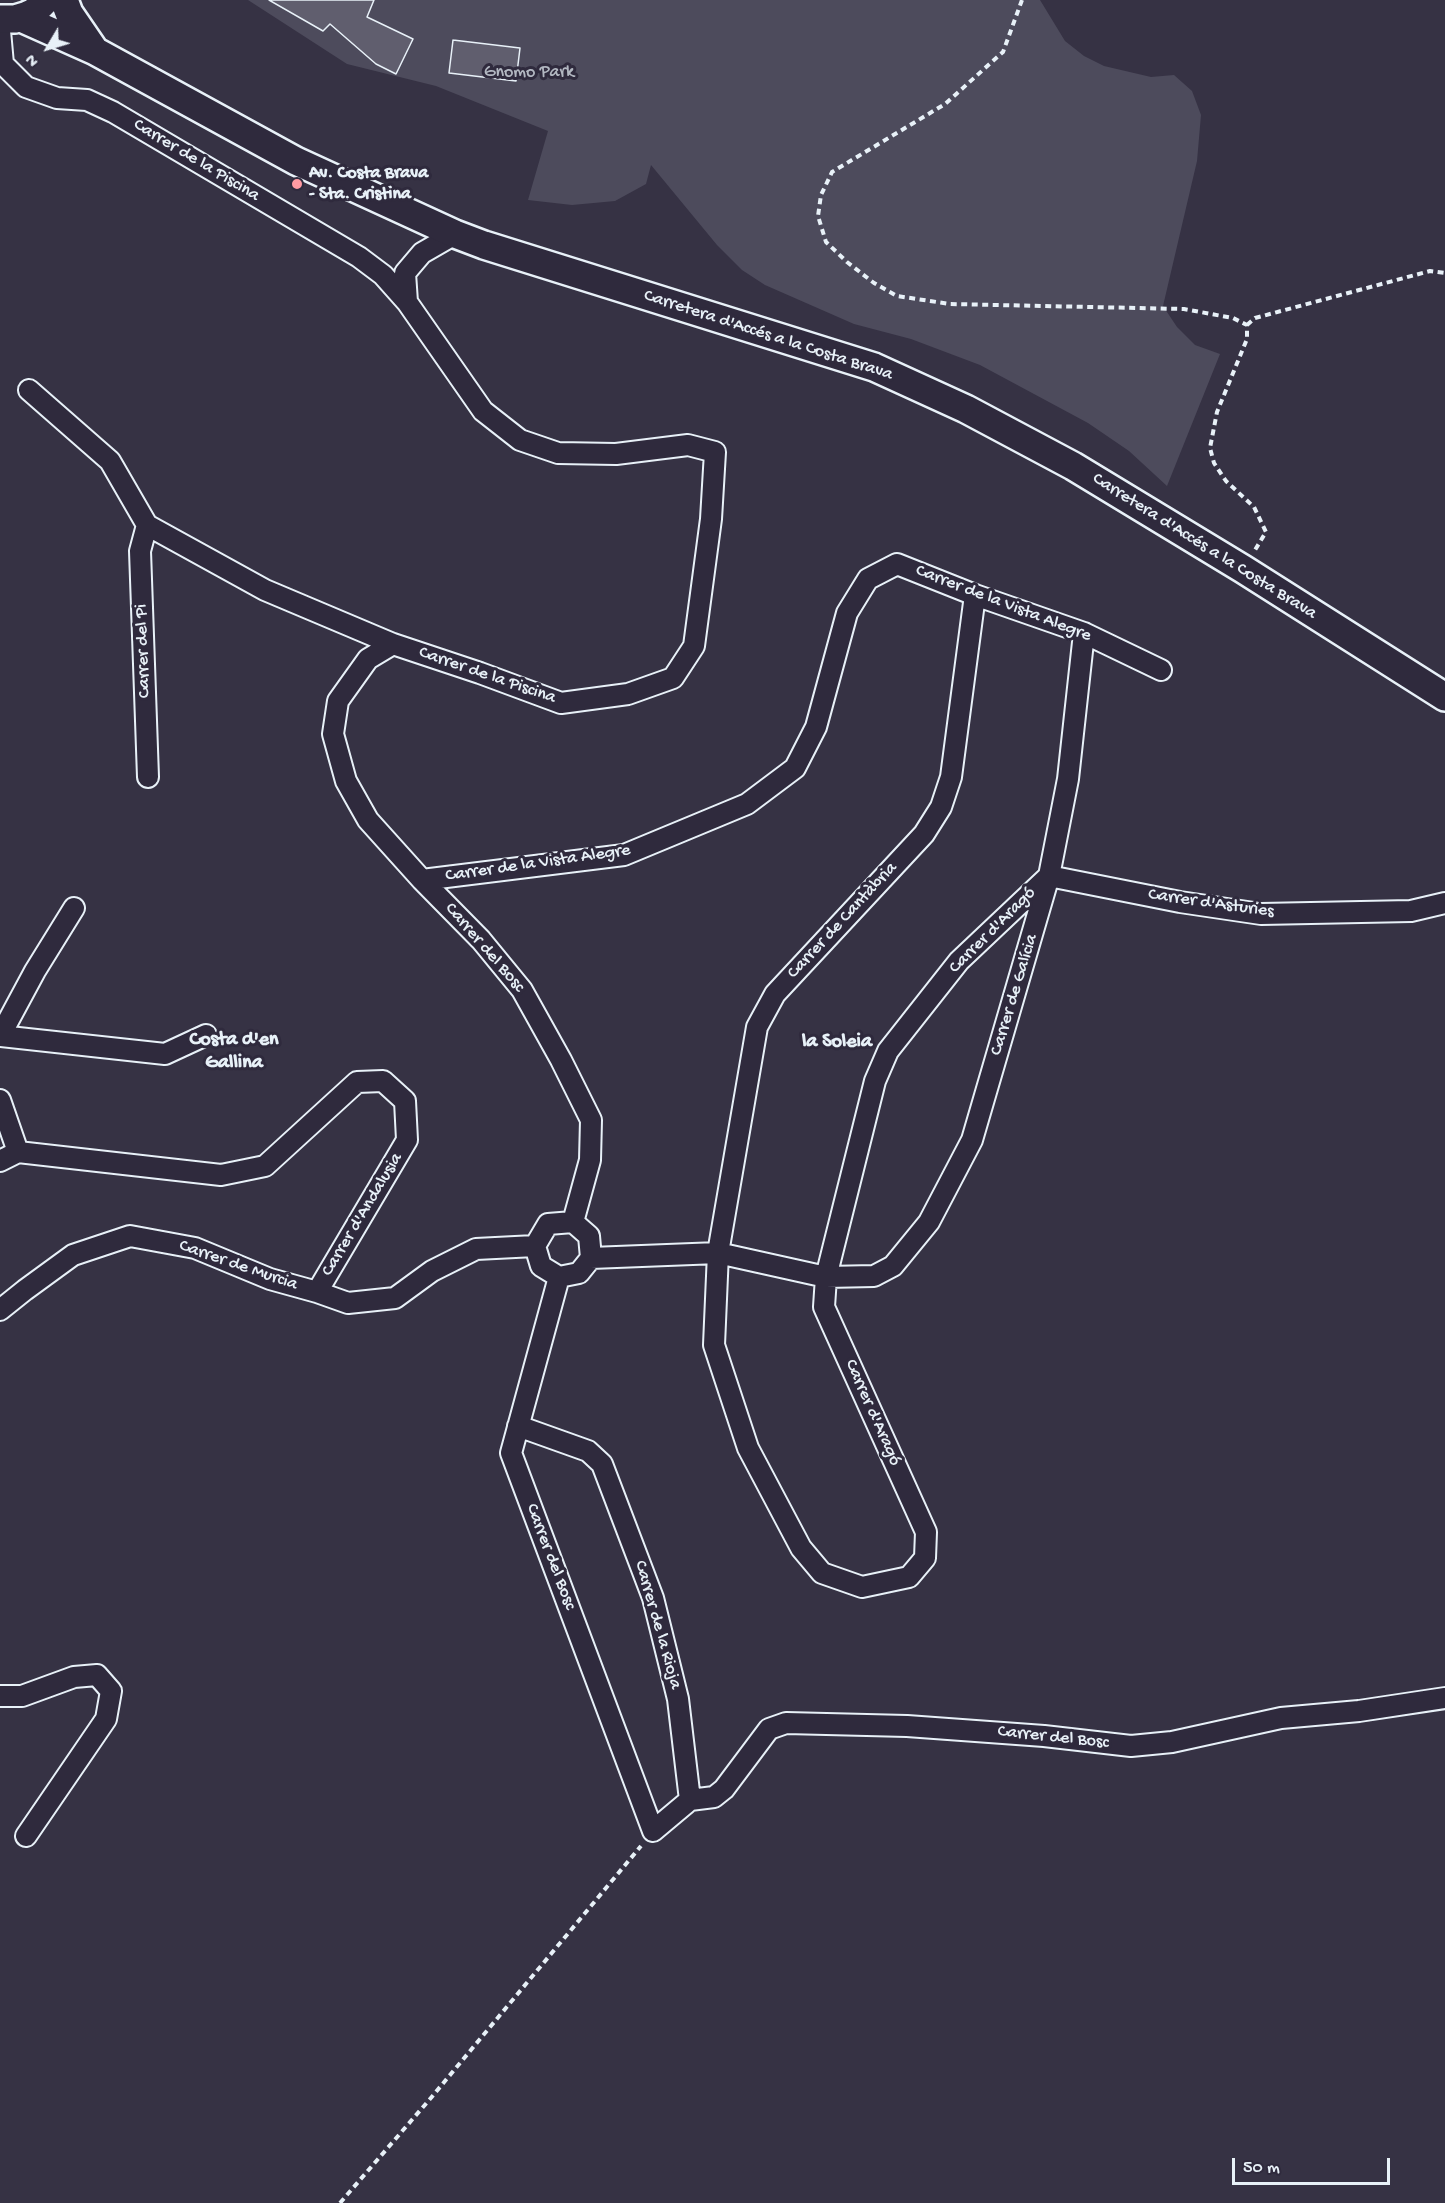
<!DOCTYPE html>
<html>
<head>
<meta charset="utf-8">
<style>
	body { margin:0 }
	#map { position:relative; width:1445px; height:2203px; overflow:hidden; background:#363244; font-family:"Gochi Hand",sans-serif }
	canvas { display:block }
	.north { position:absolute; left:18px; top:18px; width:60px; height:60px; -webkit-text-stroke:4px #2f2a3d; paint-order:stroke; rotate:232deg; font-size:16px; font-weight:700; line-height:24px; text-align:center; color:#e8f1f8 }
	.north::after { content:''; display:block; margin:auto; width:21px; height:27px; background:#e8f1f8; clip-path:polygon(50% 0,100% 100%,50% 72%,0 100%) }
	.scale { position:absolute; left:1232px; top:2158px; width:158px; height:27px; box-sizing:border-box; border:3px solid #e8f1f8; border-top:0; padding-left:8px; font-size:18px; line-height:21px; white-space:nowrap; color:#e8f1f8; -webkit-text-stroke:4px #2f2a3d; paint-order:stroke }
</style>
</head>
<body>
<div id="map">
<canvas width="1445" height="2203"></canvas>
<div class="north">N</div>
<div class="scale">50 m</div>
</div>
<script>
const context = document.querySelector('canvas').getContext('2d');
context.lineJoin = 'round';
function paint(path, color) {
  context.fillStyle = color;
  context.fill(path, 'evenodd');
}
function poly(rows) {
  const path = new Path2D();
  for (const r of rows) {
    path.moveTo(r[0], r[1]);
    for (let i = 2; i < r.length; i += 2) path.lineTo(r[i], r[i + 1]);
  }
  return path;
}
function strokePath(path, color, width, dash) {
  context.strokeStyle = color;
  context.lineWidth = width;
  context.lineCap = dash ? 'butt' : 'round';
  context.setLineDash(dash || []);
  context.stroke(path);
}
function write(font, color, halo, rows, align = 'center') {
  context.font = font + ' "Gochi Hand",sans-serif';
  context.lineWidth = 6;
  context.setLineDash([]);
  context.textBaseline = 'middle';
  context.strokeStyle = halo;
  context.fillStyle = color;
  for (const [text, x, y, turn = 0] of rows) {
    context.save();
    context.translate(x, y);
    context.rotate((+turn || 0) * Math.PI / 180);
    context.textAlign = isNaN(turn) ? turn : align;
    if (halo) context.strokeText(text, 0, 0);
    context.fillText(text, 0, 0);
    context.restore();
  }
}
paint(poly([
	[248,0,1040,0,1065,41,1084,56,1104,66,1151,77,1174,75,1192,91,1201,115,1197,161,1163,306,1177,327,1195,345,1220,354,1167,486,1129,451,1088,423,980,365,911,339,854,324,765,285,742,270,717,245,651,165,646,184,615,201,572,205,528,200,548,131,436,86,347,64]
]), '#4d4b5c');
const building = poly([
	[269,0,374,0,367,17,413,39,396,74,376,64,330,24,323,31,269,0],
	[453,40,520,48,516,81,449,73,453,40]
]);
paint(building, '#605e6e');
strokePath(building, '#e8f1f8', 1.5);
const street = poly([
	[0,31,3,64,26,87,57,98,87,100,113,112,359,257,383,275,407,302,483,411,520,440,558,453,616,454,688,445,715,452,711,519,694,646,673,678,628,694,561,703,480,673,393,644,265,590,147,525,110,461,29,390],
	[407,302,405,273,422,253,455,234],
	[147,525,140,551,148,777],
	[975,595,951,777,941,807,924,834,775,994,757,1027,718,1253,714,1345,748,1448,801,1548,822,1573,862,1587,909,1577,925,1558,926,1532,824,1307,826,1277,875,1081,888,1051,959,961,1049,876,1180,902,1261,914,1411,911,1445,903],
	[393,644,368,659,338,701,333,734,346,781,368,820,422,880,481,940,522,990,561,1060,591,1120,590,1160,573,1222],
	[422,880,624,855,747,804,795,768,816,727,847,613,868,579,897,564,975,595,1084,633,1161,670],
	[0,1036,165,1054,206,1035],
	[0,1036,35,971,74,908],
	[0,1100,18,1152],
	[0,1161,18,1152,221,1175,265,1166,357,1082,383,1081,405,1101,407,1140,317,1292,348,1303,395,1298,432,1271,476,1249,535,1246],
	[573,1222,589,1236,591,1258,579,1273,559,1277,541,1266,535,1246,548,1224,573,1222],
	[591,1258,718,1253,826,1277,874,1276,893,1266,929,1222,972,1140,1049,876,1068,779,1084,633],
	[0,1310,25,1290,73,1255,130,1236,195,1248,270,1279,317,1292],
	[518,1426,588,1451,602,1464,653,1598,678,1699,690,1800,653,1831,511,1453,559,1277],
	[0,1696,22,1696,74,1677,97,1675,111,1691,106,1719,26,1836],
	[690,1800,714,1797,724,1789,769,1729,786,1723,907,1726,1044,1736,1131,1746,1172,1742,1281,1718,1359,1711,1445,1698]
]);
const secondary = poly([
	[64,0,69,13,95,51],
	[21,18,95,51,296,161,455,234,484,245,874,367,966,409,1073,466,1243,569,1445,697],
	[0,19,15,19,25,16,34,12,46,0]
]);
strokePath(street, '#e8f1f8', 24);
strokePath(secondary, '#e8f1f8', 32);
strokePath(poly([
	[1022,0,1003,52,945,104,832,172,821,195,818,216,826,242,847,262,874,283,897,296,950,304,1184,309,1233,318,1247,325,1247,339,1217,412,1210,448,1214,463,1226,481,1254,507,1266,532,1255,550],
	[1247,325,1255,318,1430,271,1445,273],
	[340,2203,430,2099,641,1846]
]), '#e8f1f8', 4, [6, 4.5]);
strokePath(street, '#2f2a3d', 20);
strokePath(secondary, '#2f2a3d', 27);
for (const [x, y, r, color] of [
	[297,184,6,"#ff9aa2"]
]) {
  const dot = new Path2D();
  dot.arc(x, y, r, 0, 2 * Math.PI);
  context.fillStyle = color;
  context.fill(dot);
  strokePath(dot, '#2f2a3d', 2);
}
write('18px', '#b2b7c1', '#2f2a3d', [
	["Gnomo Park",529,73]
]);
write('18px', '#e8f1f8', '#2f2a3d', [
	["Carrer de la Piscina",196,161,31],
	["Carretera d'Accés a la Costa Brava",768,336,18],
	["Carretera d'Accés a la Costa Brava",1204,547,32],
	["Carrer de la Vista Alegre",1003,604,21],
	["Carrer del Pi",144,651,-92],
	["Carrer de la Piscina",487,676,19],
	["Carrer de la Vista Alegre",538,864,-8],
	["Carrer d'Asturies",1211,904,8],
	["Carrer de Cantàbria",843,921,-47],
	["Carrer d'Aragó",993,931,-45],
	["Carrer del Bosc",484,948,49],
	["Carrer de Galícia",1015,995,-73],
	["Carrer d'Andalusia",363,1215,-59],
	["Carrer de Murcia",238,1266,19],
	["Carrer d'Aragó",872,1413,66],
	["Carrer del Bosc",550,1557,69],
	["Carrer de la Rioja",657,1625,74],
	["Carrer del Bosc",1053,1738,6]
]);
write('bold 18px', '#e8f1f8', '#2f2a3d', [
	["Av. Costa Brava",309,174],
	["- Sta. Cristina",309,195]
], 'left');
write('bold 20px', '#e8f1f8', '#2f2a3d', [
	["Costa d'en",234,1041],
	["Gallina",234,1064],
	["la Soleia",837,1043]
]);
</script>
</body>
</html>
